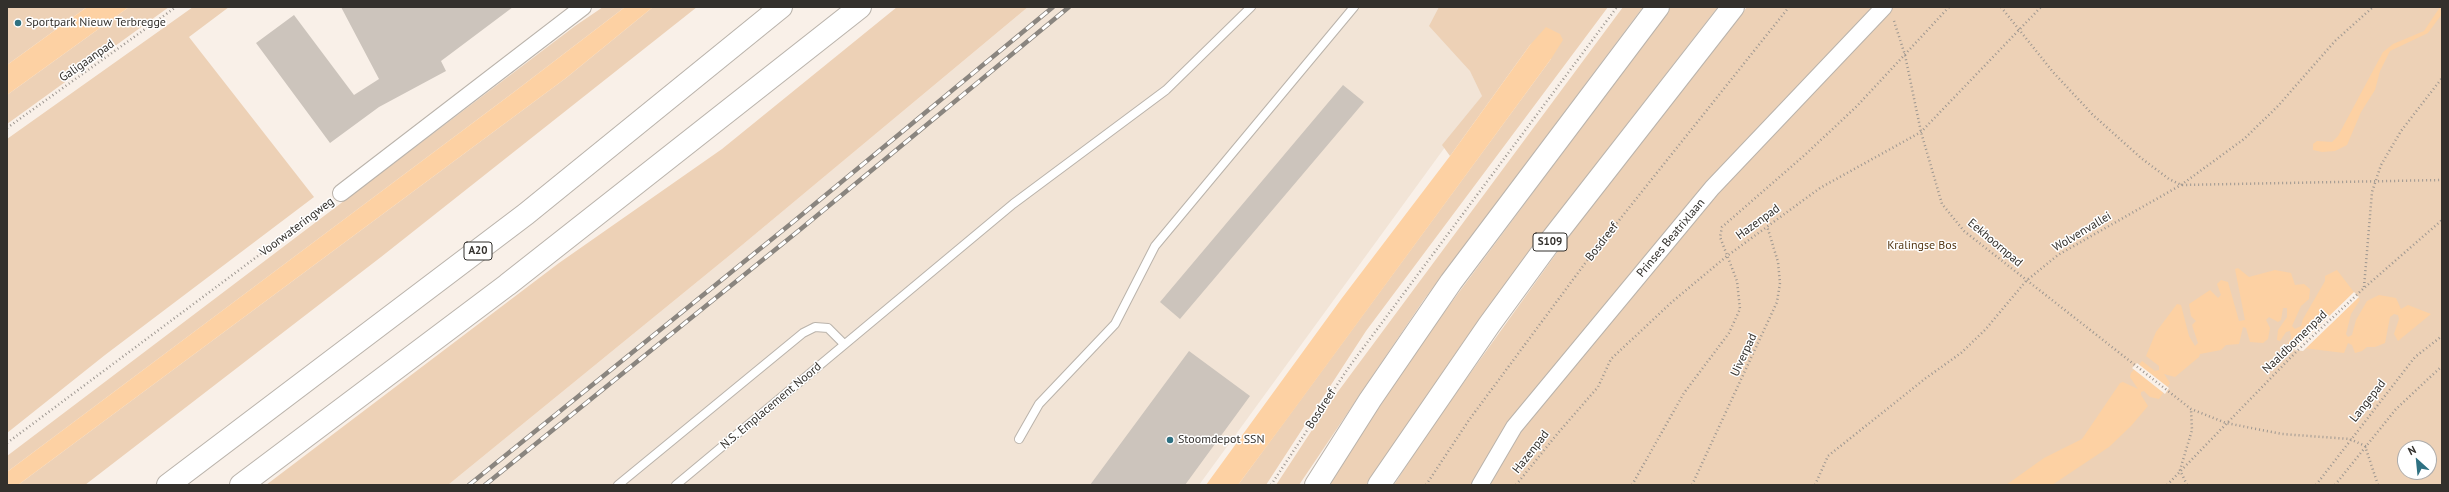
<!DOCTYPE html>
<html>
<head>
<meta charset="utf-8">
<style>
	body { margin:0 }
	#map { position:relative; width:2449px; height:492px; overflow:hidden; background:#f9f0e8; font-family:"PT Sans",sans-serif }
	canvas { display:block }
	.frame { position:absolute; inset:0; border:8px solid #33302c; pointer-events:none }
	.north { position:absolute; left:2397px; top:440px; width:40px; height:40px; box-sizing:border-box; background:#fff; border:1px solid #adacab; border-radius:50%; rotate:333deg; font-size:11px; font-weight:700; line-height:16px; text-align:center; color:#33302c }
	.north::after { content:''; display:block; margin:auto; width:14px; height:18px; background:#2e7182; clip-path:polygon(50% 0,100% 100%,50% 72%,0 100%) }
</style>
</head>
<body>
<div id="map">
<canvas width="2449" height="492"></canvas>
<div class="frame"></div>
<div class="north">N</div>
</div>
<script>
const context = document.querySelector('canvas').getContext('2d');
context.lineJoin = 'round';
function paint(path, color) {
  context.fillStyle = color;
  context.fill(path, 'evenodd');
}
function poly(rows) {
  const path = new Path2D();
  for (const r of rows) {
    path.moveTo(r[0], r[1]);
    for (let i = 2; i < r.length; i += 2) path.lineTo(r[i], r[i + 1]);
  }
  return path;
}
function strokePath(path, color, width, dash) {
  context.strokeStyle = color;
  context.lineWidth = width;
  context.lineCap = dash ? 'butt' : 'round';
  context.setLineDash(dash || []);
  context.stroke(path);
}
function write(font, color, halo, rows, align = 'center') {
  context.font = font + ' "PT Sans",sans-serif';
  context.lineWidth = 3;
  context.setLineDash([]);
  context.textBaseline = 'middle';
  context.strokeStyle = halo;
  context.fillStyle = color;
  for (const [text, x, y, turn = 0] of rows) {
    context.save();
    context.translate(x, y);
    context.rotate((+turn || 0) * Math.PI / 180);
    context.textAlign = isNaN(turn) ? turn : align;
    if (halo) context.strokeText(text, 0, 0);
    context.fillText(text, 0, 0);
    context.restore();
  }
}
paint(poly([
	[1028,7,1442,7,1491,84,1199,485,448,485,735,251]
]), '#f2e4d6');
paint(poly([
	[7,7,87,7,7,65],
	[129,7,169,7,7,124,7,95],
	[193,7,229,7,189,37,314,197,105,355,7,433,7,139],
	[603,7,625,7,514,92,7,472,7,456,575,26],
	[653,7,697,7,381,257,85,485,18,485,566,78],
	[897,7,1028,7,735,251,448,485,266,485,559,263,722,149],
	[1439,7,1608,7,1366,331,1266,485,1238,485,1551,59,1533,43,1530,45,1450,156,1442,145,1482,96,1470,71,1429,26],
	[1623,7,1643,7,1423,301,1299,485,1276,485,1331,401],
	[1671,7,1718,7,1565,204,1462,344,1366,485,1325,485,1390,385],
	[1747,7,2442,7,2442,485,1394,485,1423,439,1576,226],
	[2405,448,2429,448,2429,472,2405,472]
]), '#edd1b6');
paint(poly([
	[87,7,129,7,7,95,7,65],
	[625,7,653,7,566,78,18,485,7,485,7,472,514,92],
	[2440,7,2442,14,2428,33,2390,51,2380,71,2375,90,2361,112,2347,145,2335,151,2322,152,2313,150,2313,144,2317,141,2332,142,2338,136,2383,52,2393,44,2424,31],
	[1546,27,1560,34,1563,40,1551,59,1287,419,1238,485,1206,485,1342,298,1450,156,1530,45],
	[2238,268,2249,277,2275,270,2291,273,2295,285,2304,284,2310,289,2309,299,2301,306,2292,326,2295,329,2301,326,2303,319,2325,281,2325,276,2337,270,2360,300,2351,314,2346,334,2348,337,2352,335,2356,320,2367,301,2379,295,2396,298,2401,309,2408,305,2431,314,2398,341,2394,334,2399,319,2398,315,2394,314,2390,317,2385,343,2375,347,2367,347,2362,351,2355,353,2352,345,2348,343,2344,353,2287,346,2291,337,2290,331,2286,332,2280,341,2277,340,2278,330,2287,317,2287,308,2283,308,2281,320,2278,322,2269,317,2266,320,2270,328,2268,339,2263,343,2250,342,2246,328,2243,327,2239,344,2226,345,2221,350,2200,354,2199,357,2175,377,2164,374,2170,383,2159,399,2150,397,2144,391,2141,392,2141,395,2148,406,2131,426,2109,447,2052,485,2006,485,2044,458,2082,439,2120,383,2123,382,2138,389,2130,377,2131,373,2142,361,2155,371,2159,370,2159,366,2146,356,2156,332,2177,304,2181,305,2189,336,2195,346,2198,343,2192,325,2196,321,2191,316,2189,304,2210,290,2218,298,2221,295,2217,284,2221,280,2228,282,2239,321,2245,320,2235,269]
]), '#fdd1a3');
paint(poly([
	[2354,292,2359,297,2303,351,2294,350],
	[2137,363,2169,388,2165,394,2132,368]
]), '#f9f0e8');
paint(poly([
	[341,7,513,7,441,61,446,71,379,107,330,143,256,43,294,15,354,95,379,79],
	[1343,85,1364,102,1180,319,1160,302],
	[1189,351,1250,396,1185,485,1090,485]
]), '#ccc4bc');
const lane = poly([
	[1019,439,1039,404,1115,324,1155,246,1354,7],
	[618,485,803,333,815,327,828,328,844,344],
	[676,485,1013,204,1166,90,1251,7]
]);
const street = poly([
	[341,193,583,7],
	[1480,485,1514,427,1712,188,1884,7]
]);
const highway = poly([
	[168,485,526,214,781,7],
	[241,485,507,285,860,7],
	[1316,485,1370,400,1451,282,1658,7],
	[1379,485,1489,325,1549,243,1733,7]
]);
strokePath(lane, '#bab3ab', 10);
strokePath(street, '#bab3ab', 18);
strokePath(highway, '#bab3ab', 24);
strokePath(poly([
	[2001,7,2053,72,2093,115,2141,158,2169,179,2181,185,2442,180],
	[1894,21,1905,55,1921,132,1942,204,1964,231,2191,409,2226,423,2282,434,2350,439,2365,446,2378,485],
	[7,128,176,7],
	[2364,287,2372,192,2381,165,2401,131,2442,78],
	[7,443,329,203],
	[1271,485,1349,367,1617,7],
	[1426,485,1469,420,1589,258,1789,7],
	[1516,485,1558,433,1598,387,1611,359,1673,301,1727,256,1820,188,1921,132,2041,7],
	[1632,485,1684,393,1729,333,1740,309,1737,281,1720,237,1722,227,1807,153,1857,106,1949,7],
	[1692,485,1777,302,1780,283,1778,262,1767,226],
	[1815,485,1828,456,1926,378,1961,353,1985,330,2026,281,2058,255,2181,185,2244,139,2278,106,2335,41,2373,7],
	[2167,485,2297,351,2364,288,2442,220],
	[2187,485,2180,470,2192,430,2191,409],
	[2316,485,2415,357,2442,336],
	[2335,485,2396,409,2442,366]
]), '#9c9690', 2.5, [1, 3]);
strokePath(lane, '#fff', 8);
strokePath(street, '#fff', 16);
strokePath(highway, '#fff', 22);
const rail = poly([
	[469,485,793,222,1053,7],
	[485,485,802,228,1069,7]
]);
strokePath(rail, '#8a857f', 4.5);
strokePath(rail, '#fff', 3, [9]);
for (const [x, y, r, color] of [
	[18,23,4,"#2e7182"],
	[1170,440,4,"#2e7182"]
]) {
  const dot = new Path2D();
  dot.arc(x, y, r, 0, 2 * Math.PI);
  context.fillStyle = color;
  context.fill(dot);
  strokePath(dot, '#fff', 1.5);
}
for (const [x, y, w] of [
	[1550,242,34],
	[478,251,28]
]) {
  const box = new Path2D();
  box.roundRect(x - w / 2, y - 9, w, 18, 3);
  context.fillStyle = '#fff';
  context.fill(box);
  strokePath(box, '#33302c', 1);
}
write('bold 11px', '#33302c', null, [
	["S109",1550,242],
	["A20",478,251]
]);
write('12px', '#33302c', '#fff', [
	["Sportpark Nieuw Terbregge",26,23],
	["Stoomdepot SSN",1178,440]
], 'left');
write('12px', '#33302c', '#fff', [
	["Galigaanpad",87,61,-35],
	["Hazenpad",1758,222,-36],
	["Voorwateringweg",297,227,-37],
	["Wolvenvallei",2082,232,-31],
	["Prinses Beatrixlaan",1671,238,-50],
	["Bosdreef",1602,242,-52],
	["Eekhoornpad",1995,243,40],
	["Naaldbomenpad",2295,342,-44],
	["Uiverpad",1744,355,-65],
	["Langepad",2368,401,-52],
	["N.S. Emplacement Noord",771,406,-40],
	["Bosdreef",1321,409,-57],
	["Hazenpad",1531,452,-52]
]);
write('12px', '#553815', '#fff', [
	["Kralingse Bos",1922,246]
]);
</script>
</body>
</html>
